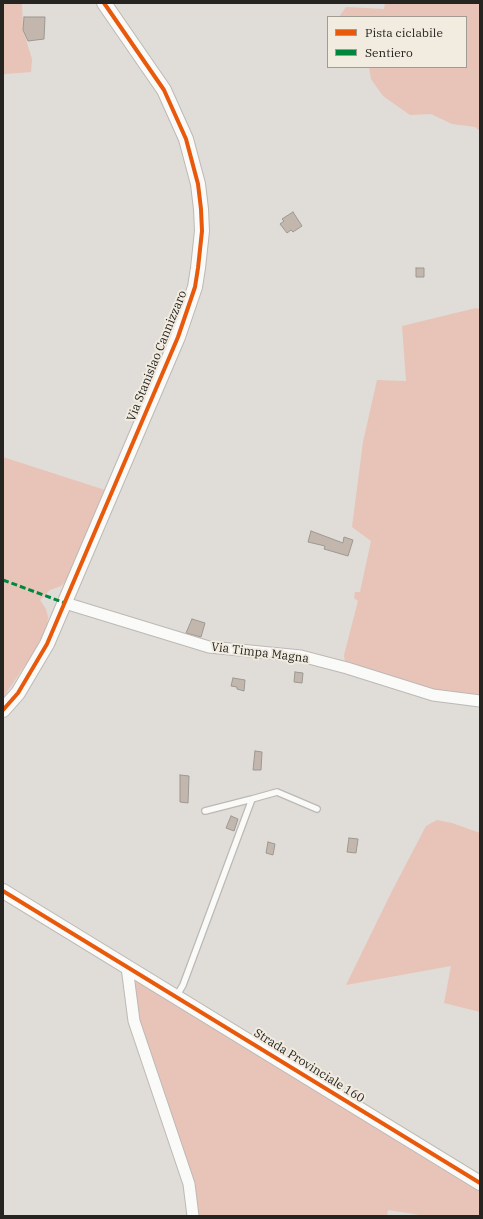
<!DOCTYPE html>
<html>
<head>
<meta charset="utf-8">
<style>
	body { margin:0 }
	#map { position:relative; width:483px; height:1219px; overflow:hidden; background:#e0dcd7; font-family:"IBM Plex Serif",serif }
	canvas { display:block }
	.frame { position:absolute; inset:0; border:4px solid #262420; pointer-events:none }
	.legend { position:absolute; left:327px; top:16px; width:140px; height:52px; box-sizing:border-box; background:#f1ebe0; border:1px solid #a09b93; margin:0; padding:5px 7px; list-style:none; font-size:12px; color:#262420 }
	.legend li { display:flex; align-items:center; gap:8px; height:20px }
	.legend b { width:20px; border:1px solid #a09b93 }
</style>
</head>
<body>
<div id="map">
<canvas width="483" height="1219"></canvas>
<div class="frame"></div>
<ul class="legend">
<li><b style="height:5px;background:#e8590c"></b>Pista ciclabile</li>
<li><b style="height:5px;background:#00873e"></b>Sentiero</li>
</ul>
</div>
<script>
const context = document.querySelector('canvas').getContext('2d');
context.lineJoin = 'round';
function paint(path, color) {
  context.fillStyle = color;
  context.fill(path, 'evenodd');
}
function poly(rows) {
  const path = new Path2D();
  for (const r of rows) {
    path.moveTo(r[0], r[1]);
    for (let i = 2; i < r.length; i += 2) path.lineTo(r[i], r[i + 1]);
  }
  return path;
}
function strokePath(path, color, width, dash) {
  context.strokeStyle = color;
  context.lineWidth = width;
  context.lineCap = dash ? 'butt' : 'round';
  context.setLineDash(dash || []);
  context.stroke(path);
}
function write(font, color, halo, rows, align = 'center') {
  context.font = font + ' "IBM Plex Serif",serif';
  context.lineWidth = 4;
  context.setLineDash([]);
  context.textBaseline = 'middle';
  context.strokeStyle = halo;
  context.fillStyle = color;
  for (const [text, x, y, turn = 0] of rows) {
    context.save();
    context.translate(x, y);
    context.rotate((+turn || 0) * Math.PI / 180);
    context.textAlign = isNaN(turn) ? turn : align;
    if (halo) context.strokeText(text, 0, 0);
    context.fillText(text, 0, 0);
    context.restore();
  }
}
paint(poly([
	[3,3,22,4,23,30,32,59,31,72,5,74,3,76],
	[385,3,480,3,480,131,475,127,452,124,431,114,410,115,383,96,371,79,369,67,466,67,466,17,339,17,346,7,384,9],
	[476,308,480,309,480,699,434,693,345,664,344,655,358,601,354,598,355,592,360,592,371,541,352,527,363,442,377,380,406,381,402,326],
	[3,457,105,490,68,579,61,586,50,590,40,600,46,609,48,617,47,628,36,649,3,698],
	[437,820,452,823,480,833,480,1012,444,1003,451,966,346,985,392,891,426,826],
	[137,981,480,1190,480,1216,426,1216,388,1210,387,1216,198,1216,135,1013,134,984]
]), '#e7c4b7');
const building = poly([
	[24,17,45,17,44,39,28,41,23,30,24,17],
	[293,212,302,226,293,232,291,230,287,233,280,224,284,221,282,219,293,212],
	[416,268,424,268,424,277,416,277,416,268],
	[311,531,343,543,344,537,353,540,348,556,324,549,325,546,308,542,311,531],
	[192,619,205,623,201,637,186,633,192,619],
	[295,672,303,673,302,683,294,682,295,672],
	[233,678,245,680,244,691,237,689,237,687,231,686,233,678],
	[255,751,262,752,261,770,253,770,255,751],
	[180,775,189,776,188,803,180,802,180,775],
	[231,816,238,819,234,831,226,828,231,816],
	[349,838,358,839,356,853,347,852,349,838],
	[268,842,275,844,273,855,266,853,268,842]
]);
paint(building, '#c3b7ad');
strokePath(building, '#9b9894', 1);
const service = poly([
	[205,811,252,799],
	[176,997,183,985,252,799,277,792,317,809]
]);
const minor = poly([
	[65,603,209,647,301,656,347,668,433,695,480,701],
	[127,967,134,1021,189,1184,193,1216]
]);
const tertiary = poly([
	[3,710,18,693,47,644,178,337,195,287,198,268,202,231,201,209,198,184,186,139,164,90,104,3],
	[3,891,480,1183]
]);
strokePath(service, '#bcb9b5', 8);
strokePath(minor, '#bcb9b5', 13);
strokePath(tertiary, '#bcb9b5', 16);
strokePath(service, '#fafaf9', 5.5);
strokePath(minor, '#fafaf9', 11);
strokePath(tertiary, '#fafaf9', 14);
strokePath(poly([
	[3,580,65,603]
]), '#00873e', 3, [6, 3]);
strokePath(poly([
	[3,710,18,693,47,644,178,337,195,287,198,268,202,231,201,209,198,184,186,139,164,90,104,3],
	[3,891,480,1183]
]), '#e8590c', 4);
write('12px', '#262420', '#f1ebe0', [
	["Via Stanislao Cannizzaro",157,356,-68],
	["Via Timpa Magna",260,653,7],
	["Strada Provinciale 160",309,1066,32]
]);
</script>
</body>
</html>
